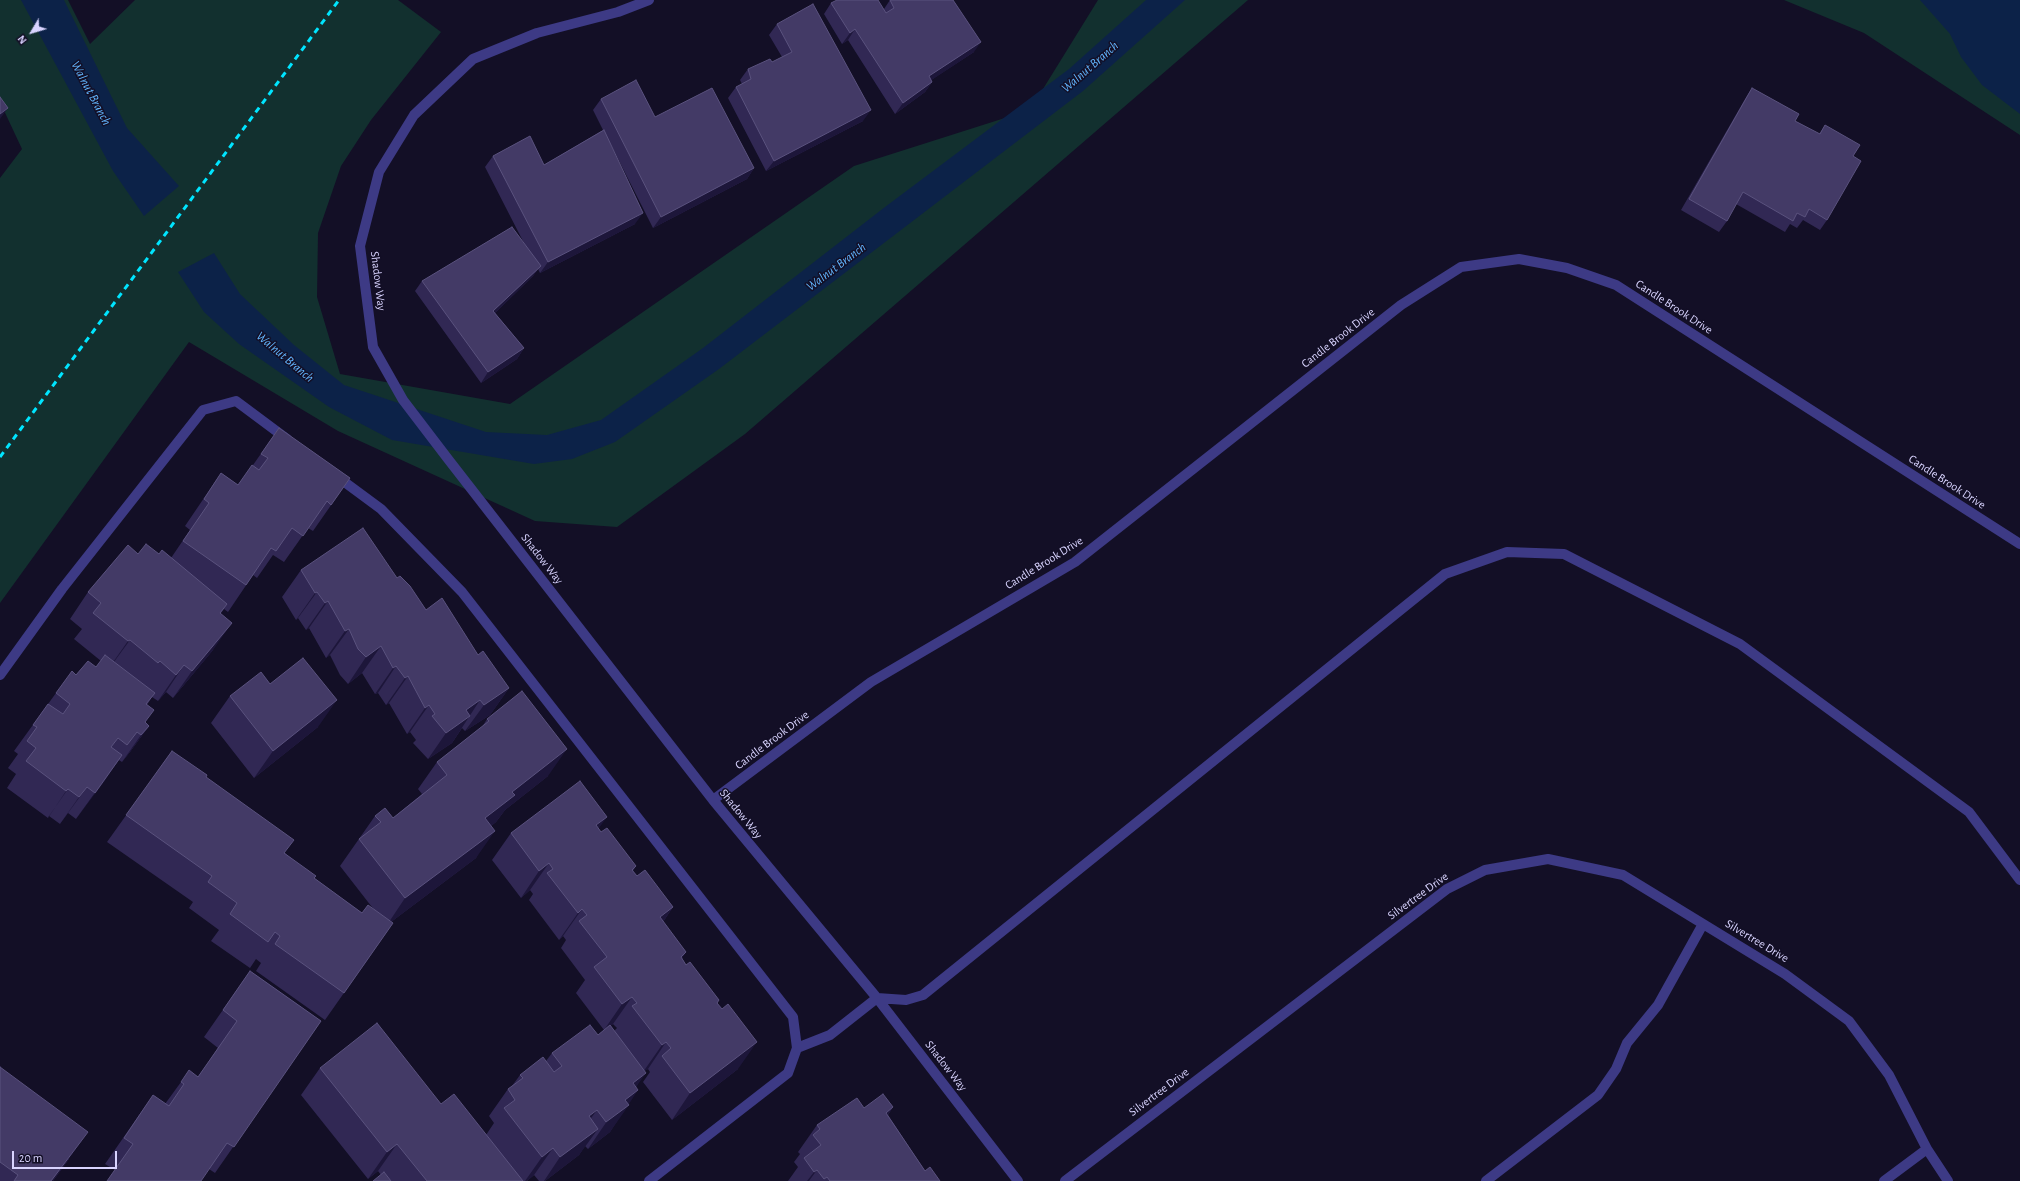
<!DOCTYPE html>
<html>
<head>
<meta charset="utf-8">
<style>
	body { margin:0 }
	#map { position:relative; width:2020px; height:1181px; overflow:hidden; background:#130f26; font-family:"Alegreya Sans",sans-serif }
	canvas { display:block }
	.north { position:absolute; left:12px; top:12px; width:40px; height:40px; -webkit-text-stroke:3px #130f26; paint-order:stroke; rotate:232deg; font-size:11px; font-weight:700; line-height:16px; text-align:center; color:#d9d4ff }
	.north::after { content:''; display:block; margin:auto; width:14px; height:18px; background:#d9d4ff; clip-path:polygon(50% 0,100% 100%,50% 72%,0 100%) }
	.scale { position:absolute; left:12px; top:1151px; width:105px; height:18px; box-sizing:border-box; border:2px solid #d9d4ff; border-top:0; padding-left:5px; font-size:12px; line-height:14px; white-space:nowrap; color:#d9d4ff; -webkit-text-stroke:3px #130f26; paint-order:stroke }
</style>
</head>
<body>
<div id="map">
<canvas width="2020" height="1181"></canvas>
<div class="north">N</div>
<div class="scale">20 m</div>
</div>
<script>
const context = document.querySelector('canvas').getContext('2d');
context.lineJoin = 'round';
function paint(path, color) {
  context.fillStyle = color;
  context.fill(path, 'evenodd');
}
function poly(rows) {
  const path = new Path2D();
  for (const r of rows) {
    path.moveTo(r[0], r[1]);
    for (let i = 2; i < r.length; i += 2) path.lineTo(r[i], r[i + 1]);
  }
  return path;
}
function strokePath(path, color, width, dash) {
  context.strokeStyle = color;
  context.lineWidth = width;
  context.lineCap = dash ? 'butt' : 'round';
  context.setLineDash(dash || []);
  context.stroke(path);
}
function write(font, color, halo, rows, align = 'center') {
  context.font = font + ' "Alegreya Sans",sans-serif';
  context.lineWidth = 3;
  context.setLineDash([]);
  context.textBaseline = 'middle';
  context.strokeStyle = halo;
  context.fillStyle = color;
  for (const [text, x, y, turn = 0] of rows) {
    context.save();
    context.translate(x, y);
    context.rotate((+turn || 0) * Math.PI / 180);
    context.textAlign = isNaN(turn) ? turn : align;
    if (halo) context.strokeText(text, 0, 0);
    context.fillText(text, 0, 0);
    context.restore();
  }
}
paint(poly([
	[0,0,68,0,90,44,135,0,398,0,441,32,371,120,341,166,318,233,317,297,340,374,510,404,854,166,1030,110,1098,0,1248,0,745,434,617,527,535,521,338,431,189,342,0,603,0,178,22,149,0,102],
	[1784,0,2020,0,2020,135,1864,33]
]), '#12302f');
paint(poly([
	[21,0,64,0,127,128,179,186,144,216,113,171],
	[1146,0,1185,0,1083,91,719,369,615,442,572,459,534,464,392,440,329,407,239,344,204,312,178,272,214,253,240,294,294,345,344,385,486,432,547,435,601,420,703,348,885,207,1069,69],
	[1920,0,2020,0,2020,114,1982,85,1961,57,1950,34]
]), '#0c2248');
strokePath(poly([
	[649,0,618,12,537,33,473,59,414,115,379,172,360,246,373,347,403,400,448,459,713,800,877,998,1018,1181],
	[335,475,381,509,462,592,793,1017,797,1048,788,1073,649,1181],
	[0,675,62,589,203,410,236,401,287,439],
	[713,800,871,682,1075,562,1401,305,1461,267,1519,259,1567,268,1616,285,2020,544],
	[797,1048,830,1035,877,998,906,1000,923,995,1445,574,1507,552,1564,554,1740,644,1969,812,2020,880],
	[1065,1181,1447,889,1485,870,1548,859,1623,875,1785,974,1849,1021,1889,1075,1927,1149,1948,1181],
	[1486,1181,1598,1095,1616,1069,1627,1043,1658,1005,1703,924],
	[1884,1181,1927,1149]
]), '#3d3a85', 10);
strokePath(poly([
	[0,457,339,0]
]), '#00e5ff', 3, [6, 5]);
paint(poly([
	[890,0,974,52,931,80,932,82,925,92,895,114,848,40,842,44,824,14,831,3,884,9],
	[777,24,863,121,766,171,728,98,736,87,742,84,740,80,748,69,772,62,782,57,769,35],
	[1752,88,1795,121,1819,134,1825,125,1853,156,1827,220,1820,230,1803,220,1797,228,1790,224,1785,232,1736,204,1727,221,1719,232,1681,210,1745,99],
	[601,99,655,117,754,168,747,179,653,228,610,143,635,224,540,273,538,269,533,276,495,313,524,348,517,359,481,383,415,291,422,281,526,247,485,167,493,156,544,165,603,130,593,110],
	[279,428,350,478,313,531,308,528,284,562,273,555,257,578,253,575,228,612,224,609,221,613,213,650,173,698,166,692,158,701,152,697,147,705,145,723,149,726,130,752,122,762,119,760,76,819,68,813,60,824,49,816,48,818,7,788,16,774,8,768,18,754,14,751,56,693,76,675,96,667,101,661,74,639,82,629,70,619,88,592,138,554,159,554,171,558,190,530,185,526,221,473,238,485,253,465],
	[301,570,397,578,426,610,478,655,509,688,490,715,465,731,462,728,452,743,428,759,413,743,416,740,410,732,407,734,389,703,386,705,378,693,375,694,362,673,348,684,340,675,330,655,326,658,309,628,306,630,298,618,296,620,282,597],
	[270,684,318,727,254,778,211,723,230,696],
	[487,719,548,776,505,810,496,822,491,826,476,858,391,922,393,923,325,1020,256,971,261,963,256,959,250,968,211,941,219,930,189,908,193,902,107,842,172,751,285,853,314,878,362,913,375,911,340,866,375,816,393,818,422,794,418,789,437,762,482,727],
	[599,829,601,832,636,866,633,871,637,876,673,907,663,922,686,952,682,958,686,965,719,1000,717,1003,738,1069,672,1120,643,1082,650,1072,648,1069,644,1071,628,1104,610,1132,588,1149,585,1146,579,1155,545,1181,539,1181,534,1175,527,1181,373,1181,381,1175,378,1171,368,1179,301,1095,320,1068,441,1104,486,1135,494,1123,489,1116,508,1089,512,1086,520,1075,546,1061,552,1053,598,1035,604,1030,576,993,585,980,561,948,566,940,563,936,559,940,529,900,533,894,530,890,521,898,492,860,511,833],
	[613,1024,617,1028,614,1031,610,1026],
	[250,971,321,1021,215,1173,209,1169,115,1170,105,1164,153,1095,165,1104,181,1082,198,1077,218,1048,204,1037],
	[0,1066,69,1159,53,1181,0,1181],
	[893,1107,888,1115,925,1171,940,1181,788,1181,798,1167,794,1162,800,1154,798,1152,817,1125,864,1108]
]), '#312854');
paint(poly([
	[855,29,848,40,842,44,850,33],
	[981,42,974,52,921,87,929,76],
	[932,82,925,92,895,114,903,103],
	[8,108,0,119,0,114],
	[871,110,863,121,766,171,774,161],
	[754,168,747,179,653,228,661,217],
	[643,213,635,224,540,273,548,262],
	[541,266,533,276,486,322,493,311],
	[524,348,517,359,481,383,488,372],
	[317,592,298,618,296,620,315,593],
	[328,601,309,628,306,630,325,603],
	[232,623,213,650,173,698,192,671],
	[349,629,330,655,326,658,345,631],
	[130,640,111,666,109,668,128,641],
	[381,646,362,673,348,684,366,657],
	[184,665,166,692,158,701,176,675],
	[396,666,378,693,375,694,393,668],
	[408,676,389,703,386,705,405,678],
	[509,688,490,715,465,731,484,705],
	[337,700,318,727,254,778,273,751],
	[480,700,452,743,428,759,446,733,466,710],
	[429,705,410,732,407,734,425,708],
	[149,726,130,752,122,762,141,735],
	[567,749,548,776,505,810,496,822,467,845,485,818,512,792],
	[122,755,104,782,76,819,95,793],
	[87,787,68,813,60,824,79,797],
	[68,789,49,816,48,818,66,791],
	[607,817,588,843,596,825],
	[495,831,476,858,387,925,405,898],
	[549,863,530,890,521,898,539,871],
	[673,907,655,934,660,917],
	[582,909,563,936,559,940,578,913],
	[686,952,668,979,681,957],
	[632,997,613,1024,604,1030,622,1004],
	[666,1042,648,1069,643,1072,662,1045],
	[757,1042,738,1069,672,1120,690,1093],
	[646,1073,629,1097,638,1090,627,1107,629,1105,610,1132,588,1149,633,1083],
	[893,1107,875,1134,886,1113],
	[597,1110,578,1136,589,1116],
	[598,1129,579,1155,545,1181,544,1181,560,1157],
	[88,1132,53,1181,51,1181],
	[397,1144,378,1171,368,1179,387,1152],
	[553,1148,534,1175,527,1181,525,1181,542,1157],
	[817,1170,809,1181,807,1181,814,1172]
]), '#1d163a');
const building = poly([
	[837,0,878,0,886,13,894,8,890,0,953,0,981,42,929,76,932,82,903,103,855,29,850,33,831,3,837,0],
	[813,4,871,110,774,161,736,87,751,79,748,69,770,59,772,62,792,52,777,24,813,4],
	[636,80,655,117,712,88,754,168,661,217,601,99,636,80],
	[1752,88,1799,114,1795,121,1820,134,1825,125,1860,145,1853,156,1861,161,1827,220,1809,209,1805,217,1797,213,1793,221,1743,192,1727,221,1689,199,1752,88],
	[0,97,8,108,0,114,0,97],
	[604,130,643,213,548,262,493,156,530,136,544,165,604,130],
	[512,227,541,266,493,311,524,348,488,372,422,281,512,227],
	[279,428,350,478,331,505,327,501,303,536,292,528,276,551,271,548,246,585,183,541,209,503,204,499,221,473,238,485,252,465,259,470,268,458,261,454,279,428],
	[363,528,397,578,400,576,410,586,426,610,442,598,478,655,483,651,509,688,484,705,480,700,466,710,470,716,446,733,432,716,435,714,429,705,425,708,408,676,405,678,396,666,393,668,381,646,366,657,358,649,349,629,345,631,328,601,325,603,317,592,315,593,301,570,363,528],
	[146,544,159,554,162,550,227,604,220,613,232,623,192,671,184,665,176,675,160,661,158,663,130,640,128,641,93,613,101,603,88,592,128,545,138,554,146,544],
	[105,655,155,693,146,704,154,710,145,722,149,726,141,735,137,732,127,745,118,738,111,747,122,755,95,793,87,787,79,797,68,789,66,791,26,761,36,748,27,741,37,727,33,725,48,704,63,714,70,704,56,693,72,671,76,675,88,661,96,667,105,655],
	[303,658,337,700,273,751,230,696,261,672,270,684,303,658],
	[522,691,567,749,512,792,515,795,485,818,495,831,405,898,359,839,381,822,375,816,385,808,393,818,447,775,437,762,489,721,487,719,522,691],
	[172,751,207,775,206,777,294,840,284,853,316,876,314,878,362,913,368,905,393,923,344,993,275,944,280,936,275,932,268,942,230,914,237,903,208,882,212,876,126,815,172,751],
	[580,781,607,817,596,825,601,832,607,828,636,866,632,870,637,876,645,870,673,907,660,917,686,952,681,957,686,965,690,962,719,1000,717,1003,722,1009,728,1004,757,1042,690,1093,662,1056,671,1048,666,1042,662,1045,632,1006,637,1003,632,997,622,1004,594,967,607,957,579,921,587,915,582,909,578,913,547,873,553,869,549,863,539,871,511,833,580,781],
	[250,971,321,1021,234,1147,227,1143,201,1181,107,1181,133,1144,124,1138,153,1095,169,1106,184,1084,181,1082,189,1070,198,1077,237,1021,223,1010,250,971],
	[377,1023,441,1104,454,1094,523,1181,427,1181,397,1144,387,1152,320,1068,377,1023],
	[590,1025,598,1035,610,1025,646,1073,633,1083,638,1090,625,1100,629,1105,606,1122,597,1110,589,1116,598,1129,560,1157,553,1148,542,1157,504,1108,515,1100,508,1089,523,1078,520,1075,543,1057,554,1072,562,1066,552,1053,590,1025],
	[0,1067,88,1132,51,1181,14,1181,18,1175,0,1162,0,1067],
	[883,1094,893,1107,886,1113,925,1171,930,1167,940,1181,830,1181,827,1177,824,1179,817,1170,814,1172,804,1158,821,1145,813,1135,820,1129,817,1125,857,1098,864,1108,883,1094],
	[384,1172,391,1181,373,1181,384,1172]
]);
paint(building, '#433a66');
strokePath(building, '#5a527e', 1);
write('12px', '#d9d4ff', '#130f26', [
	["Shadow Way",378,281,83],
	["Candle Brook Drive",1674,307,33],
	["Candle Brook Drive",1338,338,-38],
	["Candle Brook Drive",1947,482,33],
	["Shadow Way",542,559,52],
	["Candle Brook Drive",1044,563,-32],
	["Candle Brook Drive",772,740,-37],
	["Shadow Way",741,814,51],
	["Silvertree Drive",1418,896,-36],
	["Silvertree Drive",1757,941,31],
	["Shadow Way",946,1066,52],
	["Silvertree Drive",1159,1092,-37]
]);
write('italic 13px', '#62b6ff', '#130f26', [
	["Walnut Branch",1090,67,-41],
	["Walnut Branch",91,93,62],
	["Walnut Branch",836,267,-37],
	["Walnut Branch",285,357,40]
]);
</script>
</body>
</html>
